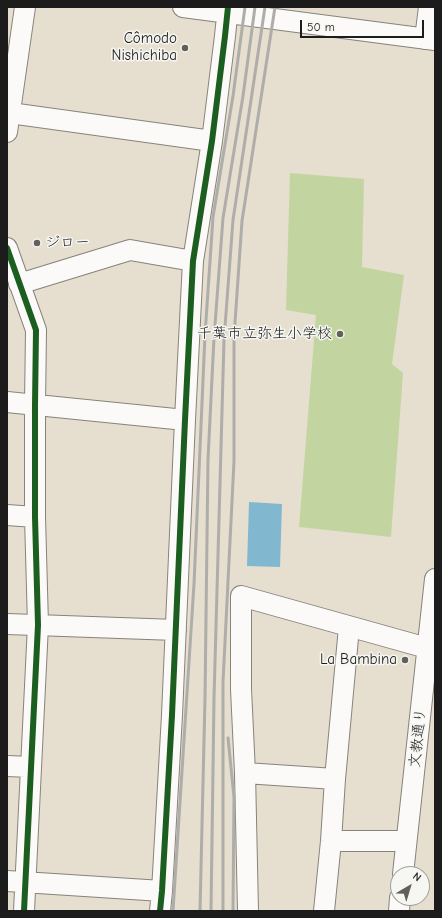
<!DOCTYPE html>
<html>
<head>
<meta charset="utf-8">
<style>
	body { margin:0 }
	#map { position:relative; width:442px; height:918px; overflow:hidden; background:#e6decf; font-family:"Comic Neue",sans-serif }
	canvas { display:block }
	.frame { position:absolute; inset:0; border:8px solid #1c1c1c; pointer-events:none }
	.north { position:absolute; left:390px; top:866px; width:40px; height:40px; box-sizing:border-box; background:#f6f6f2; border:1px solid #9f9f9c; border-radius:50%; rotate:38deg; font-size:11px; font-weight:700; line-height:16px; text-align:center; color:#1c1c1c }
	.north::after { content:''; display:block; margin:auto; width:14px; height:18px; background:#63605b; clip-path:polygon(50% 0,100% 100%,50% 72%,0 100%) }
	.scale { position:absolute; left:300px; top:20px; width:124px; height:18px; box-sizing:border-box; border:2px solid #1c1c1c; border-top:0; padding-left:5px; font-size:12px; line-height:14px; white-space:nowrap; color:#1c1c1c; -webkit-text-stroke:3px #f6f6f2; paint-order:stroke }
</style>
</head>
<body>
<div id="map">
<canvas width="442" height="918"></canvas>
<div class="frame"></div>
<div class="north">N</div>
<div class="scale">50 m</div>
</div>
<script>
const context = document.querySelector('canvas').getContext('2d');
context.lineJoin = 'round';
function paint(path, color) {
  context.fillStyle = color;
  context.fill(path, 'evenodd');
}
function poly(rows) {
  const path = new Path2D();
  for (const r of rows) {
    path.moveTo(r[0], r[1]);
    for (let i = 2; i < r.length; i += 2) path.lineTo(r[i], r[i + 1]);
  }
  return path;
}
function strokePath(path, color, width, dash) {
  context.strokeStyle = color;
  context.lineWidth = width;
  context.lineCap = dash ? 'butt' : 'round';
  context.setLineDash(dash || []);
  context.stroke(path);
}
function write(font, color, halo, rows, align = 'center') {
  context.font = font + ' "Comic Neue","Klee One",sans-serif';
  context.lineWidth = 3;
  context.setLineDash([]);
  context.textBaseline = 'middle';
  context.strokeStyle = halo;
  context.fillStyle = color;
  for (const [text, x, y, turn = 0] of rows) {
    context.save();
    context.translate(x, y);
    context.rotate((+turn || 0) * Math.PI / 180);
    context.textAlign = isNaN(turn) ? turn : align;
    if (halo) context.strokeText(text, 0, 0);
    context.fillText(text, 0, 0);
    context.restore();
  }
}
paint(poly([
	[290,173,364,179,362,267,404,275,392,364,403,373,391,537,299,527,316,315,286,310]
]), '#c2d5a0');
paint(poly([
	[249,502,282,504,280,567,247,566]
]), '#81b8d0');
const minor = poly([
	[183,7,435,40],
	[425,39,429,7],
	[10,113,212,141],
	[7,132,25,7],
	[7,248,36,330,35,405,35,517,38,625,24,911],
	[19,284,130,250,193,261],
	[7,402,185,420],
	[7,515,35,517],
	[7,624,176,630],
	[7,766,31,767],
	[245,773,335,779],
	[331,841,406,841],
	[403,874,435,579],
	[7,881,162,891],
	[160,911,162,891,172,715,185,420,193,261,212,141,225,36,228,7],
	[248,911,245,773,241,689,241,596,427,648],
	[324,911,331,841,335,779,349,627],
	[399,911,400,898]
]);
strokePath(minor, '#87837b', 22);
strokePath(minor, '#fbfaf8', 20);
strokePath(poly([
	[228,738,234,797,233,911],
	[173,911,194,584,205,335,213,217,233,96,245,7],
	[200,911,205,698,208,459,214,338,223,218,243,96,255,7],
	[211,911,214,698,224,340,233,220,265,7],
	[223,911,223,682,234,461,234,337,242,221,275,7]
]), '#aeadaa', 3);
strokePath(poly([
	[7,248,36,330,35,405,35,517,38,625,24,911],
	[160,911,162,891,172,715,185,420,193,261,212,141,225,36,228,7]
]), '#1b5e20', 6);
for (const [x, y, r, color] of [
	[185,48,4,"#63605b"],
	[37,243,4,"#63605b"],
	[340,334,4,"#63605b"],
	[405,660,4,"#63605b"]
]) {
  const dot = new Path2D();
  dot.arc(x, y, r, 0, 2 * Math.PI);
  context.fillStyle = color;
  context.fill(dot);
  strokePath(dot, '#f6f6f2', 1.5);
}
write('15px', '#1c1c1c', '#f6f6f2', [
	["Cômodo",177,39],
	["Nishichiba",177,56],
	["ジロー",45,243,"left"],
	["千葉市立弥生小学校",332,334],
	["La Bambina",397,660]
], 'right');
write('15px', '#1c1c1c', '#f6f6f2', [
	["文教通り",418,738,-84]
]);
</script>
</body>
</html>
